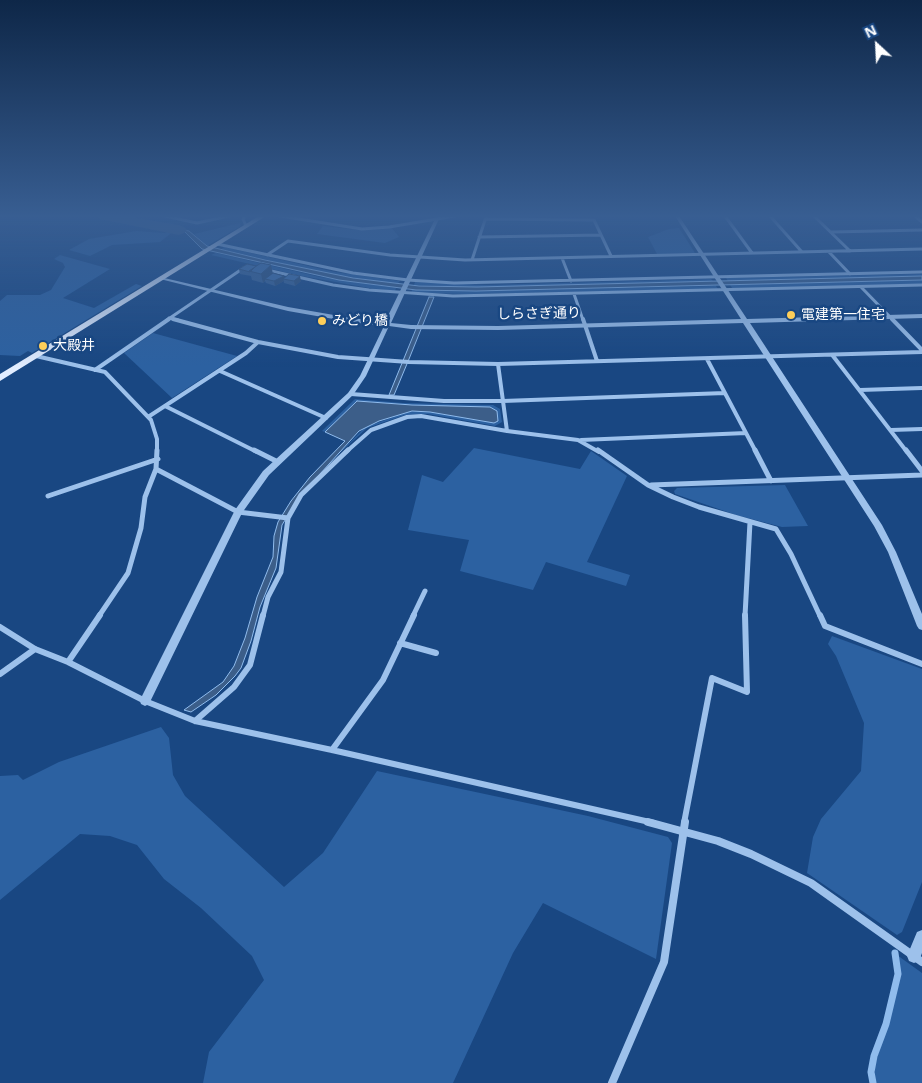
<!DOCTYPE html>
<html>
<head>
<meta charset="utf-8">
<style>
	body { margin:0 }
	#map { position:relative; width:922px; height:1083px; overflow:hidden; background:#194782; font-family:"Noto Sans",sans-serif }
	canvas { display:block }
	.north { position:absolute; left:852px; top:20px; width:50px; height:50px; -webkit-text-stroke:4px #194782; paint-order:stroke; rotate:335deg; font-size:14px; font-weight:700; line-height:20px; text-align:center; color:#fff }
	.north::after { content:''; display:block; margin:auto; width:18px; height:22px; background:#fff; clip-path:polygon(50% 0,100% 100%,50% 72%,0 100%) }
</style>
</head>
<body>
<div id="map">
<canvas width="922" height="1083"></canvas>
<div class="north">N</div>
</div>
<script>
const context = document.querySelector('canvas').getContext('2d');
context.lineJoin = 'round';
function paint(path, color) {
  context.fillStyle = color;
  context.fill(path, 'evenodd');
}
function poly(rows) {
  const path = new Path2D();
  for (const r of rows) {
    path.moveTo(r[0], r[1]);
    for (let i = 2; i < r.length; i += 2) path.lineTo(r[i], r[i + 1]);
  }
  return path;
}
function strokePath(path, color, width, dash) {
  context.strokeStyle = color;
  context.lineWidth = width;
  context.lineCap = dash ? 'butt' : 'round';
  context.setLineDash(dash || []);
  context.stroke(path);
}
function write(font, color, halo, rows, align = 'center') {
  context.font = font + ' "Noto Sans","Noto Sans JP",sans-serif';
  context.lineWidth = 5;
  context.setLineDash([]);
  context.textBaseline = 'middle';
  context.strokeStyle = halo;
  context.fillStyle = color;
  for (const [text, x, y, turn = 0] of rows) {
    context.save();
    context.translate(x, y);
    context.rotate((+turn || 0) * Math.PI / 180);
    context.textAlign = isNaN(turn) ? turn : align;
    if (halo) context.strokeText(text, 0, 0);
    context.fillText(text, 0, 0);
    context.restore();
  }
}
paint(poly([
	[240,223,241,226,207,246,194,234],
	[323,226,357,230,391,227,399,237,385,243,317,234],
	[679,228,695,253,657,254,648,237,669,229],
	[171,229,175,230,160,242,112,245,90,256,69,250,89,239,136,231,165,233],
	[224,247,335,272,400,281,397,284,323,273,221,249],
	[216,253,320,277,396,288,395,291,369,288,302,276,211,255],
	[60,255,110,269,63,298,94,308,136,284,142,286,32,353,28,351,20,356,0,355,0,301,7,295,40,295,51,290,65,267,63,263,54,259],
	[922,274,922,276,728,281,726,278],
	[711,279,713,281,477,287,414,285,415,282,487,285],
	[922,280,922,284,733,289,730,285],
	[716,286,718,289,468,294,411,293,412,290,476,291],
	[153,333,237,356,172,398,124,353],
	[355,399,403,403,493,405,500,409,502,422,495,426,428,414,405,415,367,428,340,453,365,427,412,411,430,412,494,423,450,407,357,401,325,432,322,431],
	[474,448,580,469,591,451,627,476,587,562,630,575,626,586,546,562,533,590,460,571,469,540,408,530,422,475,443,482],
	[785,485,808,526,782,527,736,515,675,494,674,491,677,488],
	[832,636,922,669,922,882,902,932,897,935,807,873,813,837,821,819,861,771,864,723,836,656,828,644],
	[161,727,169,738,173,775,185,796,284,887,323,853,377,771,588,816,668,837,672,843,656,959,543,903,513,953,453,1083,203,1083,209,1052,264,980,252,956,201,908,164,879,137,845,110,836,80,834,0,900,0,776,18,775,23,780,59,762],
	[897,955,922,973,922,1083,874,1083,875,1064,891,1014,894,993,901,975]
]), '#2c61a1');
const water = poly([
	[145,223,189,231,207,246,265,260,353,278,419,286,477,287,922,276,922,280,476,291,416,290,339,280,202,249,184,231,145,223],
	[429,297,434,297,409,359,394,395,389,395,429,297],
	[357,401,412,405,490,407,497,411,498,421,494,423,430,412,412,411,379,421,359,431,300,496,282,525,276,568,260,607,251,641,241,668,235,676,216,695,191,712,184,710,223,682,234,666,245,638,257,597,273,557,274,536,278,522,291,501,310,477,345,441,325,432,357,401]
]);
paint(water, '#3c5e89');
strokePath(water, '#90bced', 1);
strokePath(poly([
	[873,1083,871,1072,874,1056,886,1024,898,974,895,953]
]), '#90bced', 7);
paint(poly([
	[97,216,125,216,179,225,184,227,187,230,184,233,179,235,99,219,97,216]
]), '#3c5e89');
strokePath(poly([
	[165,216,197,223,229,216],
	[245,216,243,219,246,226],
	[280,216,362,229,389,227,455,216],
	[725,216,752,253],
	[770,216,802,252],
	[814,216,850,251],
	[915,216,922,222],
	[485,219,594,220,611,256],
	[831,232,922,230],
	[479,237,601,235],
	[217,244,353,273,408,280,454,283,922,272],
	[829,252,850,274],
	[267,255,288,241,390,255,465,260,922,249],
	[562,258,571,281],
	[472,260,486,217],
	[267,270,333,285,369,290,453,296,922,285],
	[861,287,893,320],
	[574,294,583,320],
	[169,318,178,320],
	[167,320,245,267]
]), '#9dc1eb', 3);
strokePath(poly([
	[173,319,258,342,338,357,409,362,498,364,922,352],
	[583,319,597,361],
	[892,319,922,350],
	[36,356,105,372,151,420,157,439,157,452],
	[833,356,907,452],
	[707,359,756,452],
	[498,364,507,431],
	[95,370,169,319],
	[220,371,326,418],
	[860,390,922,388],
	[351,394,444,401,503,401,725,393],
	[165,406,257,452],
	[148,417,246,353,258,342],
	[891,430,922,429],
	[581,440,746,433],
	[346,452,371,430,407,417,421,416,507,431,578,440,599,452]
]), '#9dc1eb', 4);
strokePath(poly([
	[254,450,278,462],
	[598,450,648,485,673,497,699,507,776,529,791,554,820,616],
	[755,450,771,481],
	[906,450,922,471],
	[156,469,238,512,288,518],
	[651,485,922,475],
	[48,496,158,459],
	[99,616,128,573,141,528,145,497,156,469,157,450],
	[263,616,268,597,281,572,288,518,301,495,348,450],
	[413,616,425,591],
	[745,616,750,522]
]), '#9dc1eb', 5);
strokePath(poly([
	[820,615,825,626,922,664],
	[0,627,35,649,68,662,145,701,195,721,332,750,654,823],
	[400,643,436,653],
	[68,662,100,615],
	[0,674,35,649],
	[195,721,234,687,250,665,263,615],
	[332,750,383,680,414,615],
	[684,823,712,678,747,692,745,615]
]), '#9dc1eb', 6);
strokePath(poly([
	[648,822,718,841,751,854,811,883,922,962],
	[612,1083,664,962,685,822]
]), '#9dc1eb', 8);
paint(poly([
	[675,216,679,216,747,319,922,314,922,318,750,323,882,525,896,552,922,614,922,630,919,629,917,626,888,552,874,526,743,323,498,330,411,329,389,326,366,376,353,395,269,475,242,513,149,704,145,706,141,704,140,701,141,698,235,510,263,471,348,393,360,376,384,326,351,322,288,311,160,279,160,277,288,307,351,318,385,322,435,219,437,218,439,219,391,323,411,325,498,326,741,319,675,216],
	[922,930,922,953,919,961,914,963,909,961,907,956,917,932,922,930]
]), '#9dc1eb');
paint(poly([
	[259,216,266,216,0,381,0,374,259,216]
]), '#e2edff');
paint(poly([
	[239,269,273,273,284,276,284,278,301,281,295,286,284,283,284,281,275,286,266,283,265,281,263,283,252,280,251,276,240,274]
]), '#396193');
paint(poly([
	[271,265,273,274,265,279,265,281,263,283,261,274],
	[284,276,285,279,283,279,284,281,275,286,274,281],
	[300,276,301,281,295,286,294,281]
]), '#2e4f78');
const building = poly([
	[261,263,271,265,261,274,249,271,261,263],
	[247,264,256,266,250,272,239,269,247,264],
	[273,273,284,276,274,281,265,279,273,273],
	[289,274,300,276,294,281,283,279,289,274]
]);
paint(building, '#4271ab');
strokePath(building, '#2e4f78', 1);
const sky = context.createLinearGradient(0, 0, 0, 367);
sky.addColorStop(0, '#0e2748');
sky.addColorStop(0.59, '#385e92');
sky.addColorStop(1, '#385e9200');
context.fillStyle = sky;
context.fillRect(0, 0, 922, 367);
for (const [x, y, r, color] of [
	[791,315,5,"#fece59"],
	[322,321,5,"#fece59"],
	[43,346,5,"#fece59"]
]) {
  const dot = new Path2D();
  dot.arc(x, y, r, 0, 2 * Math.PI);
  context.fillStyle = color;
  context.fill(dot);
  strokePath(dot, '#194782', 2);
}
write('14px', '#fff', '#194782', [
	["しらさぎ通り",539,314,-1]
]);
write('14px', '#fff', '#194782', [
	["電建第一住宅",801,315],
	["みどり橋",332,321],
	["大殿井",53,346]
], 'left');
</script>
</body>
</html>
